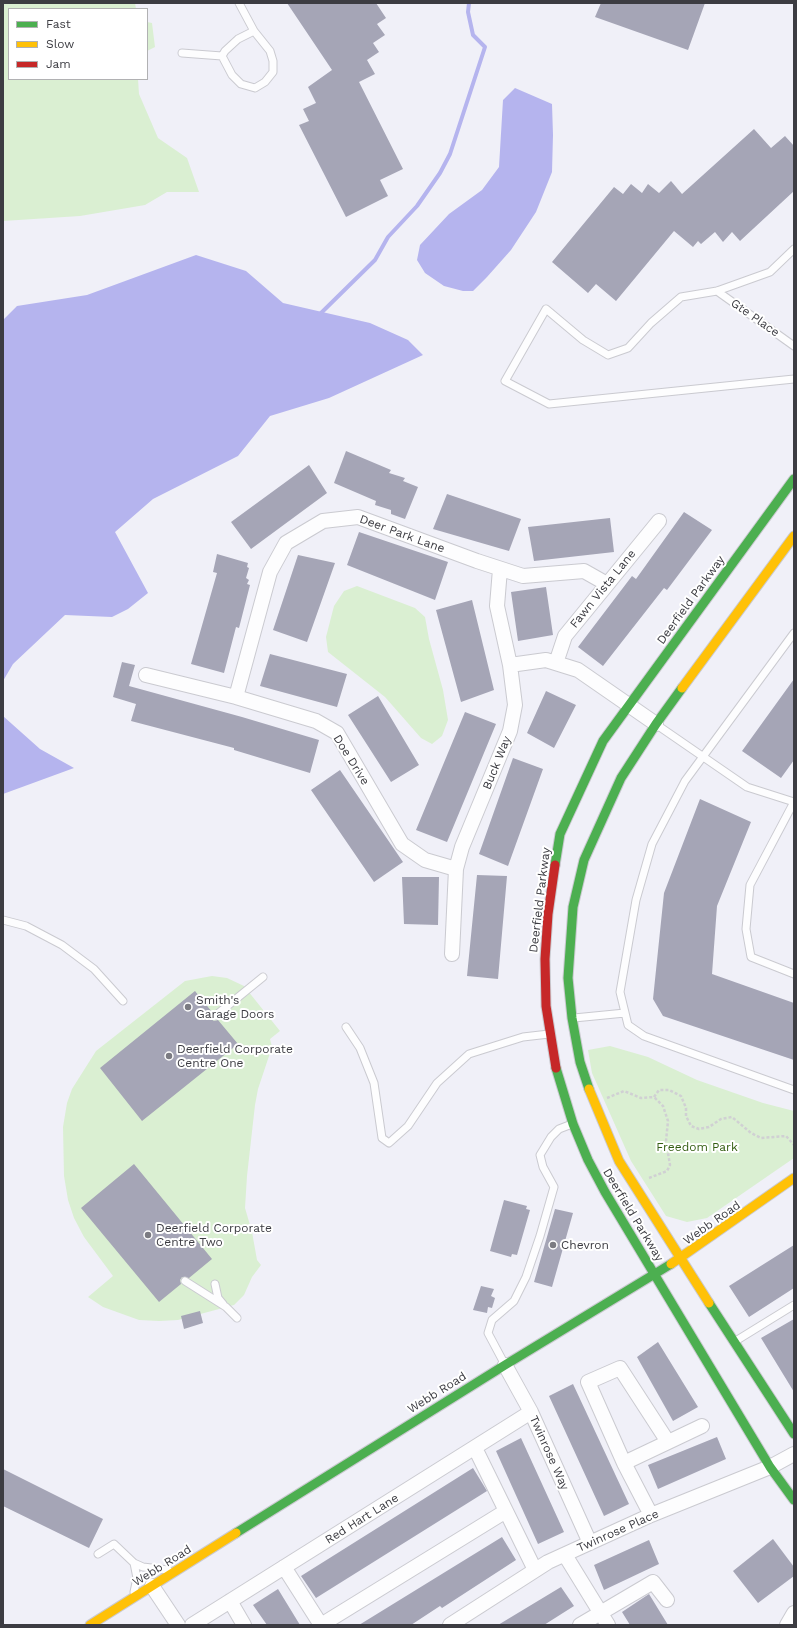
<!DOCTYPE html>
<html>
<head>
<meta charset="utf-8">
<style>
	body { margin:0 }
	#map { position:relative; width:797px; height:1628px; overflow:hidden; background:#f0f0f8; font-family:"Work Sans",sans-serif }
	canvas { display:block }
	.frame { position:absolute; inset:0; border:4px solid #3c3c42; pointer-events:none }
	.legend { position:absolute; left:8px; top:8px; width:140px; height:72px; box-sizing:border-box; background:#fff; border:1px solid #b1b1b3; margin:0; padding:5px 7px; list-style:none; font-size:12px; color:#3c3c42 }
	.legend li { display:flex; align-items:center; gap:8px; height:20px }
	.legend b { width:20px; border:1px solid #b1b1b3 }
</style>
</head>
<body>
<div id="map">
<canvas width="797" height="1628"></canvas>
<div class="frame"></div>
<ul class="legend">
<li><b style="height:5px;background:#4caf50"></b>Fast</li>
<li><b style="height:5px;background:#ffc107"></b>Slow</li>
<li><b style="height:5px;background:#c62828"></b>Jam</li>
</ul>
</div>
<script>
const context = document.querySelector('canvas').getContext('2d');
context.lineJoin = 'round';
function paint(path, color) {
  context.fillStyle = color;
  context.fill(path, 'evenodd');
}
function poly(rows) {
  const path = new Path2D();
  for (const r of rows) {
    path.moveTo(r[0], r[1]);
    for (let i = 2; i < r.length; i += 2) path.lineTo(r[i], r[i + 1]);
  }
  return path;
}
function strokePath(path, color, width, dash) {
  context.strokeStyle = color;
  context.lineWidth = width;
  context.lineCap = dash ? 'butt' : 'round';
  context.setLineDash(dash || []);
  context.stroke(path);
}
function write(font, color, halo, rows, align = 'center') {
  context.font = font + ' "Work Sans",sans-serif';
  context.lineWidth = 4;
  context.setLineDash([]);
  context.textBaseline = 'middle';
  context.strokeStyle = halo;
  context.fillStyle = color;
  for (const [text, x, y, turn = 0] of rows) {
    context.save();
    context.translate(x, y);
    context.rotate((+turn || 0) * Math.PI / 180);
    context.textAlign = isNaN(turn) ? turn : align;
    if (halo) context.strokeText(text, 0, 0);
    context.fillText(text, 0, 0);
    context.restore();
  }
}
paint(poly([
	[3,3,135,3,136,9,9,9,9,79,138,79,139,94,158,138,187,158,199,192,167,192,145,205,80,216,3,221],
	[147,22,152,23,155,47,147,51],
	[357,586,415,608,425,617,429,639,443,690,448,720,442,736,432,744,421,738,385,697,328,652,326,637,334,606,344,591],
	[212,976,227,978,244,986,280,1031,270,1039,272,1047,258,1089,255,1105,247,1176,245,1208,252,1232,257,1260,261,1265,252,1277,244,1295,234,1305,178,1320,159,1321,139,1320,103,1307,88,1297,113,1276,84,1237,74,1218,68,1200,64,1176,63,1127,67,1103,72,1089,96,1051,185,981],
	[610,1046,648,1057,697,1080,763,1103,794,1111,794,1158,707,1218,687,1222,666,1216,631,1161,592,1073,588,1050]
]), '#daefd2');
paint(poly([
	[515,88,552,104,553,135,552,172,536,212,511,250,487,277,473,291,463,291,444,286,425,273,417,260,420,245,449,214,482,190,499,167,503,100],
	[196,255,246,271,283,303,370,323,408,340,423,355,329,398,270,416,238,456,153,499,115,532,148,593,128,609,112,617,65,615,13,664,3,681,3,320,17,306,87,295],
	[3,716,40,749,74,768,3,794]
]), '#b5b4ee');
strokePath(poly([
	[319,315,375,260,388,237,417,206,440,173,450,154,485,47,473,35,468,12,469,3]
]), '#b5b4ee', 4);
paint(poly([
	[287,3,376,3,386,18,377,24,385,35,373,43,379,52,367,60,375,74,359,82,403,169,380,180,388,196,346,217,299,125,309,121,303,109,316,103,308,87,332,70],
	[601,3,705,3,688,50,595,17],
	[754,129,771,148,785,136,794,146,794,191,740,241,732,232,723,242,715,232,701,244,698,241,693,247,674,231,616,301,596,284,588,293,552,262,614,187,623,194,631,184,642,193,648,184,659,193,671,181,682,194],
	[346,451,391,470,389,473,405,478,403,481,418,487,405,519,391,514,391,510,375,505,376,501,334,483],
	[309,465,327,493,251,549,231,522],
	[447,494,521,519,509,551,433,529],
	[684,512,712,530,667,590,664,588,603,666,578,647,632,576,636,579],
	[610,518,614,552,534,561,528,527],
	[359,532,448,562,435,600,347,565],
	[217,554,248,563,247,567,249,568,246,578,249,580,247,584,250,585,239,628,236,627,224,673,191,664,217,573,213,572],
	[298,555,335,563,307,642,273,630],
	[546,587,553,635,518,641,511,592],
	[472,600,494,690,461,702,436,610],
	[270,654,347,674,337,707,260,686],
	[122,662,135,665,129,686,242,717,319,740,310,773,234,750,234,748,131,721,136,704,113,697],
	[794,679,794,760,781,778,742,751],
	[546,691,576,705,554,748,527,733],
	[378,696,419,765,391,782,348,715],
	[465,712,496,724,447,842,416,830],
	[513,758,543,769,508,866,479,854],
	[340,770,403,862,374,882,311,790],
	[700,799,751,822,717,906,712,974,794,1003,794,1060,663,1016,653,999,664,893],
	[477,875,507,876,498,979,467,976],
	[402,877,439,877,438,925,404,924],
	[195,991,212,1012,211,1019,214,1021,218,1020,238,1044,142,1121,100,1068],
	[134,1164,212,1259,189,1278,182,1277,180,1280,181,1284,159,1302,81,1208],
	[504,1200,527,1206,526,1209,530,1210,517,1255,512,1254,511,1257,490,1251],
	[555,1209,573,1213,552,1287,534,1282],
	[794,1245,794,1288,749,1317,729,1286],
	[481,1286,494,1289,491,1296,495,1298,492,1308,488,1307,487,1313,473,1310],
	[200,1311,203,1323,184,1329,181,1316],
	[794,1319,794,1392,761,1338],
	[658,1342,698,1407,673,1421,637,1357],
	[573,1384,629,1504,604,1516,549,1396],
	[717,1437,726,1459,658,1489,648,1465],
	[521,1438,564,1532,538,1544,496,1451],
	[473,1468,487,1491,316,1598,301,1576],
	[3,1469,103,1519,89,1548,3,1506],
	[502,1537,516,1560,442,1608,440,1606,411,1625,359,1625],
	[773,1539,794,1567,794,1576,758,1603,733,1571],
	[649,1540,659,1564,604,1590,594,1565],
	[561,1587,574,1606,544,1625,498,1625],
	[278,1589,300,1625,267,1625,253,1605],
	[649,1594,668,1625,630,1625,622,1612]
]), '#a5a5b6');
const lane = poly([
	[239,3,254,31,270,51,273,61,273,72,265,82,255,88,241,84,232,75,222,56,225,51,238,39,254,31],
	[182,53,222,56],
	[794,249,770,272,717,291,681,297,651,323,628,348,608,355,583,340,546,309,505,381,549,404,794,379],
	[717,291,794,346],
	[794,633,685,781,652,844,636,900,620,992,628,1025,644,1036,794,1090],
	[657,725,747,787,794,802,750,885,746,929,751,957,794,974],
	[3,920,26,926,62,945,94,969,123,1001],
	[215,1016,263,977],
	[574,1018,625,1013],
	[346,1027,360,1048,374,1083,382,1138,389,1143,408,1126,437,1083,469,1054,523,1037,549,1034],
	[185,1281,226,1307,237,1318],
	[215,1284,218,1298,223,1304],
	[734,1342,794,1305],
	[504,1363,488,1333,492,1320,514,1301,526,1277,540,1236,554,1187,543,1167,540,1155,551,1137,559,1129,572,1124],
	[98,1554,114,1544,134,1563,143,1567,168,1570],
	[134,1592,137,1578,134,1563]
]);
const street = poly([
	[556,663,565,636,659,521],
	[510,665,546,660,578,670,656,724],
	[146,675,236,697,316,721,337,733,402,844,425,860,456,869],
	[236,697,270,572,286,543,323,521,358,517,477,561,523,576,584,571,607,584],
	[452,954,456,869,462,847,510,731,515,705,510,665,497,606,500,569],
	[505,1365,531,1412,590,1543],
	[475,1448,535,1570],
	[624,1463,702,1426],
	[651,1515,624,1463,588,1382,620,1368,668,1442],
	[565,1555,608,1625],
	[284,1567,321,1625],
	[152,1586,178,1625],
	[230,1601,244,1625],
	[192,1625,531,1412],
	[321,1625,506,1511],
	[450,1625,548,1562,651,1515,770,1467,794,1454],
	[580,1625,653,1582,667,1600],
	[787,1625,794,1613]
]);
const fast = poly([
	[555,865,560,834,603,741,794,479],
	[556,1068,573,1124,588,1160,605,1192,770,1467,794,1500],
	[589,1089,580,1062,572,1018,568,978,573,907,584,860,621,778,656,724,682,688],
	[709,1303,794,1434],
	[236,1533,505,1365,671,1264]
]);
const slow = poly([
	[682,688,794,536],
	[589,1089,619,1161,709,1303],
	[671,1264,794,1178],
	[90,1625,236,1533]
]);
const jam = poly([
	[555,865,548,914,545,959,546,1006,556,1068]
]);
strokePath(lane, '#cacad0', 9);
strokePath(street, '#cacad0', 16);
strokePath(fast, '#cacad0', 11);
strokePath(slow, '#cacad0', 11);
strokePath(jam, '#cacad0', 11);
strokePath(poly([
	[654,1097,659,1090,669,1090,681,1096,686,1108,686,1116,691,1126,699,1129,709,1127,721,1119,732,1117,751,1133,761,1138,786,1136,794,1145],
	[607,1098,624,1091,641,1098,654,1097],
	[649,1178,667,1171,670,1165,666,1141,668,1121,663,1106,654,1097]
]), '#d0d0d3', 2.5, [3, 2]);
strokePath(lane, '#fdfdfe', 7);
strokePath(street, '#fdfdfe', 14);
strokePath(fast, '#4caf50', 9);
strokePath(slow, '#ffc107', 9);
strokePath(jam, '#c62828', 9);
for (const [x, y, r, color] of [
	[188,1007,4,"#7b7b82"],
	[169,1056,4,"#7b7b82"],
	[148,1235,4,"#7b7b82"],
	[553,1245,4,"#7b7b82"]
]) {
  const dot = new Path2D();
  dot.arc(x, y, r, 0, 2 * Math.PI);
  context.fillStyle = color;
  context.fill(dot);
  strokePath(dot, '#fff', 1.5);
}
write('12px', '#3c3c42', '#fff', [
	["Gte Place",755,318,35],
	["Deer Park Lane",402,534,20],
	["Fawn Vista Lane",603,589,-51],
	["Deerfield Parkway",691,600,-54],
	["Doe Drive",351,760,58],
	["Buck Way",497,763,-68],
	["Deerfield Parkway",540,900,-83],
	["Deerfield Parkway",633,1215,59],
	["Webb Road",712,1223,-35],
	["Webb Road",437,1393,-32],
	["Twinrose Way",549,1453,66],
	["Red Hart Lane",362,1519,-32],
	["Twinrose Place",618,1531,-24],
	["Webb Road",162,1566,-32]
]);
write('12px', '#3c3c42', '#fff', [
	["Smith's",196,1000],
	["Garage Doors",196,1014],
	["Deerfield Corporate",177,1049],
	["Centre One",177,1063],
	["Deerfield Corporate",156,1228],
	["Centre Two",156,1242],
	["Chevron",561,1245]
], 'left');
write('12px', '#345e12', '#fff', [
	["Freedom Park",697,1147]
]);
</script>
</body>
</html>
